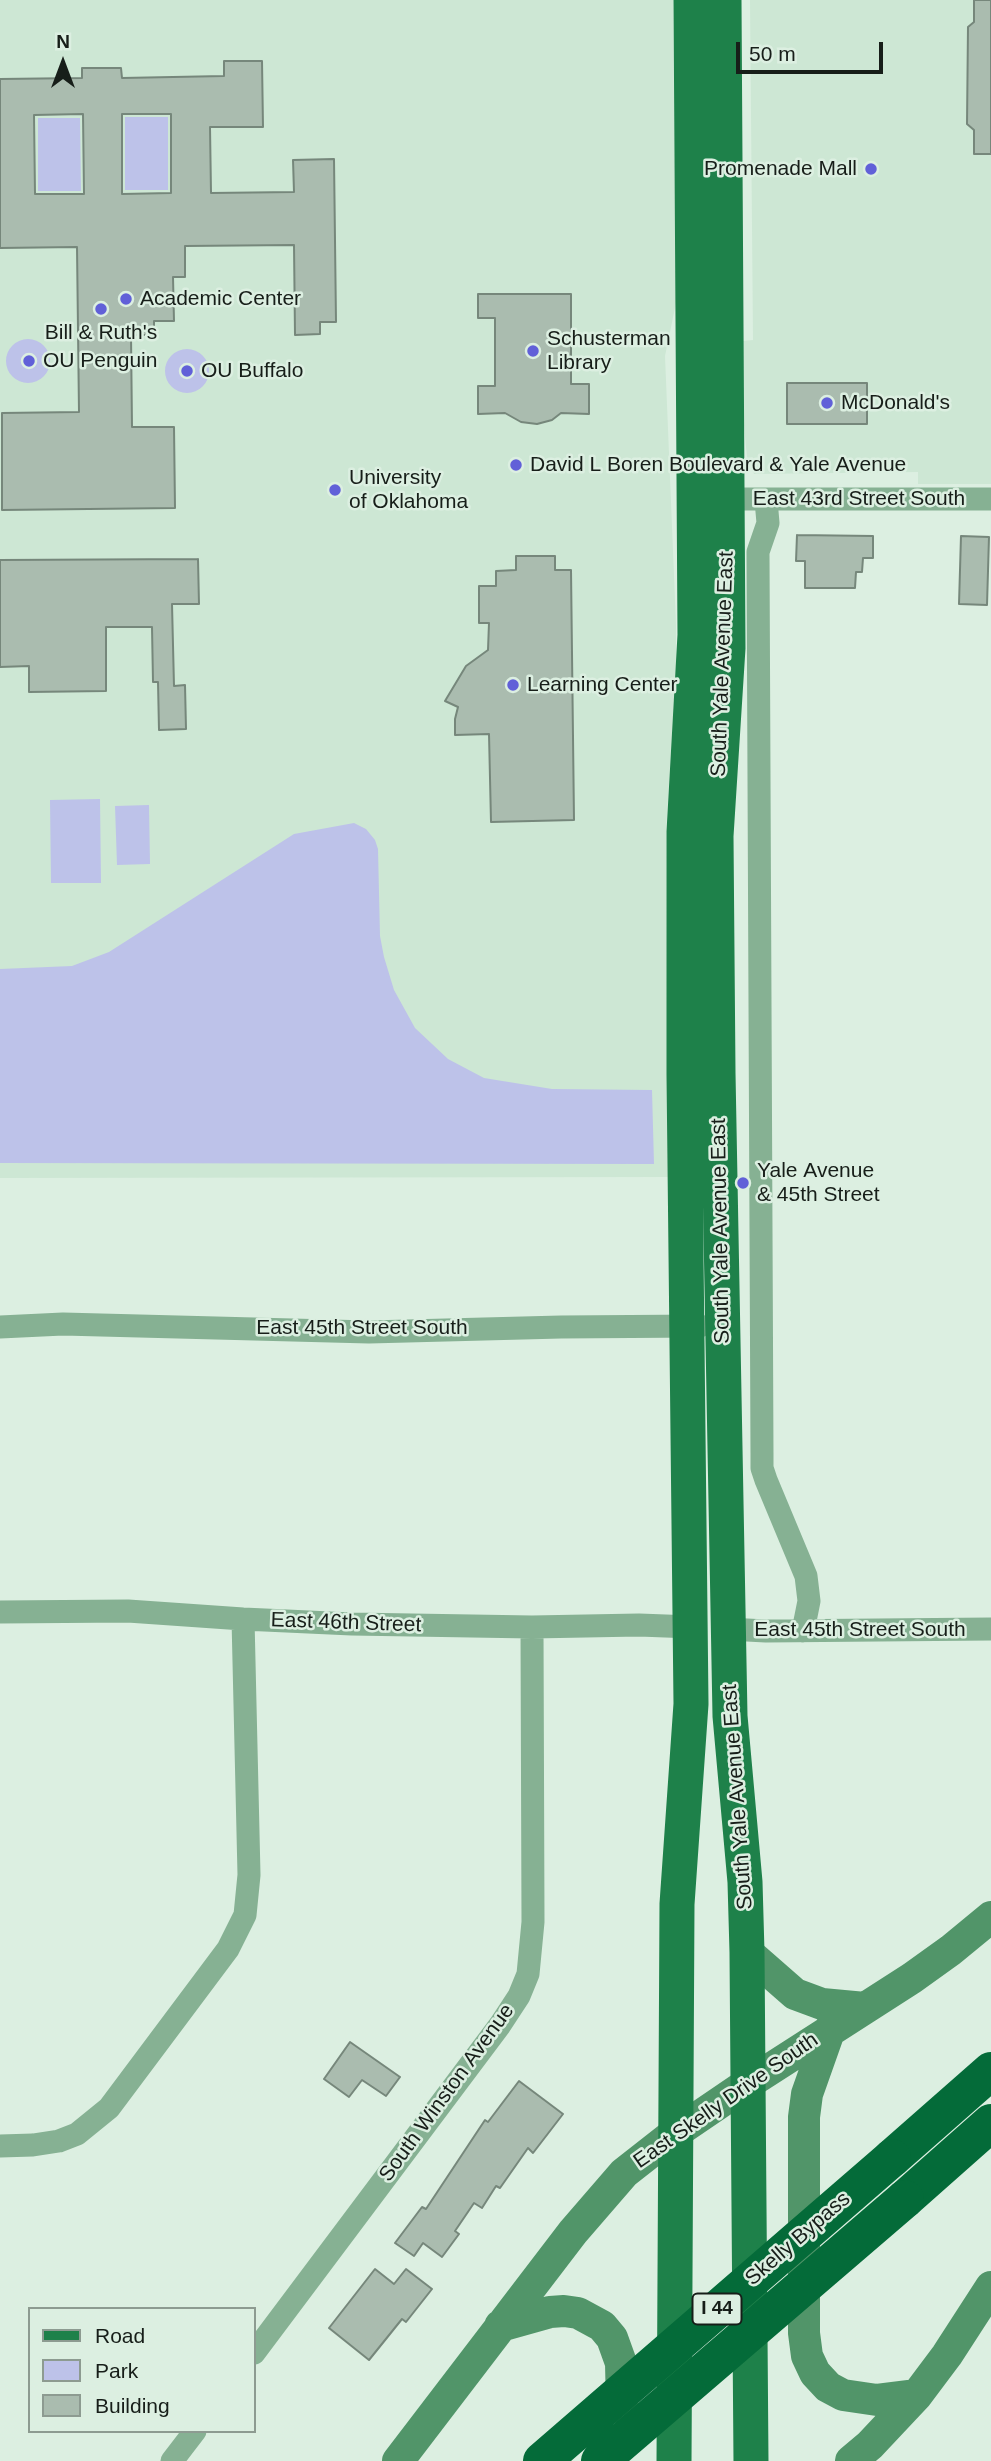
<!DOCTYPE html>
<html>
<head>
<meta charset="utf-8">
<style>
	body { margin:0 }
	#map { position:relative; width:991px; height:2461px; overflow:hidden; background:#dcefe1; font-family:Arial,sans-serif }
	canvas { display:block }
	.legend { position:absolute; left:28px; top:2307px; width:228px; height:126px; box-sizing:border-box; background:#dcefe1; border:2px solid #8d9b91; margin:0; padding:9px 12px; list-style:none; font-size:21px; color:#171e19 }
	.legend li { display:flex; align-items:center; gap:14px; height:35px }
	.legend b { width:35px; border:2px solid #8d9b91 }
	.north { position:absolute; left:28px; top:28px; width:70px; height:70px; -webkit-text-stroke:5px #dcefe1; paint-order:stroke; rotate:0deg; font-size:19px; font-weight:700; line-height:28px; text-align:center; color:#171e19 }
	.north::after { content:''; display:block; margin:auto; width:24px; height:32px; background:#171e19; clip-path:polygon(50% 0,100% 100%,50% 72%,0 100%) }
	.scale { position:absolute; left:736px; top:42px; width:147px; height:32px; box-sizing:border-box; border:4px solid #171e19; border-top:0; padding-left:9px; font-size:21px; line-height:24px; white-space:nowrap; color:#171e19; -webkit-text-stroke:5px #dcefe1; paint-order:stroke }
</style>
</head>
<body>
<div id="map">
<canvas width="991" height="2461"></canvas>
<ul class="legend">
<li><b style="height:9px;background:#1e814a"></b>Road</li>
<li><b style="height:19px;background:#bdc2e9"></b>Park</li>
<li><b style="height:19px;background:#aabcaf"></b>Building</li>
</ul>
<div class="north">N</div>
<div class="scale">50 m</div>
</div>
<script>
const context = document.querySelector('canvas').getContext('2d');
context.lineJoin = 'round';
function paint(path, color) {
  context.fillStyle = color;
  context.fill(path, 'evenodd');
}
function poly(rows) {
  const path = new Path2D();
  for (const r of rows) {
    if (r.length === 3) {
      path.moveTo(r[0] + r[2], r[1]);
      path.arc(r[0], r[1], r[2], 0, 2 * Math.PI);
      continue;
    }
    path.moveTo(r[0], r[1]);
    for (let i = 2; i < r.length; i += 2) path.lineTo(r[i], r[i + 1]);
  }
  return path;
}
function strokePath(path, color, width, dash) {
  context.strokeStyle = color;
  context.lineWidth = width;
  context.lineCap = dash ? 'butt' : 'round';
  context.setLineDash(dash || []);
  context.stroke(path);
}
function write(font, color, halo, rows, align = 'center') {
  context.font = font + ' Arial,sans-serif';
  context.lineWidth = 5;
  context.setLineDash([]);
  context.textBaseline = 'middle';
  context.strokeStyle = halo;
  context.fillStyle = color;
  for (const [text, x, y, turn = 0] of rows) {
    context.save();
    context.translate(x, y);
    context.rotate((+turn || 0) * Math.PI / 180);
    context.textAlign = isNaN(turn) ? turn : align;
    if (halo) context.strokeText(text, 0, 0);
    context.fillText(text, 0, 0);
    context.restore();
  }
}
paint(poly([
	[0,0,673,0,676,303,665,356,676,624,676,666,666,833,668,1177,0,1178],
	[750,0,991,0,991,484,918,484,918,472,754,474,747,457,744,426,743,341,753,340]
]), '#cde7d4');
paint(poly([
	[125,117,168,117,168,190,125,190],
	[38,118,80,118,81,191,38,191],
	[28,361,22],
	[187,371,22],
	[100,799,101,883,51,883,50,800],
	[149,805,150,864,117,865,115,806],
	[354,823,366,829,375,840,378,849,380,936,384,957,394,990,415,1028,448,1059,484,1078,552,1089,652,1090,654,1164,0,1163,0,969,72,966,109,952,294,834]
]), '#bdc2e9');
const building = poly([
	[974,0,991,0,991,154,974,154,974,130,967,124,968,27,974,22,974,0],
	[224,61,262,61,263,127,210,127,211,193,294,192,293,160,334,159,336,322,320,322,320,334,295,335,294,245,185,246,185,277,173,277,174,321,154,321,154,335,131,335,132,427,174,427,175,508,2,510,2,413,79,412,77,247,0,248,0,79,82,78,82,68,121,68,122,78,224,76,224,61],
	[83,114,84,194,35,194,34,115,83,114],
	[122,114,171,114,171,193,122,194,122,114],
	[478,294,571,294,571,384,589,384,589,414,561,413,552,420,537,424,521,422,505,413,478,414,478,386,495,386,495,318,478,318,478,294],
	[787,383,867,383,867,424,787,424,787,383],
	[797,535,873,536,873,558,863,558,862,572,856,572,855,588,805,588,805,561,796,561,797,535],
	[961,536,989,537,987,605,959,604,961,536],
	[516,556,555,556,555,570,571,570,574,820,491,822,489,734,455,735,455,719,458,707,445,701,466,666,488,650,489,623,479,623,479,586,496,586,496,571,516,570,516,556],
	[198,559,199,604,172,604,174,686,185,685,186,729,159,730,158,682,153,682,152,627,106,627,106,691,29,692,29,666,0,667,0,560,198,559],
	[350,2042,400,2077,386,2096,362,2080,349,2097,324,2079,350,2042],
	[519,2081,563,2114,533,2153,528,2148,500,2188,496,2186,482,2208,474,2203,455,2231,459,2234,442,2257,423,2243,414,2256,395,2243,422,2207,426,2209,485,2120,488,2122,519,2081],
	[375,2269,394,2284,406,2269,432,2289,406,2322,402,2319,369,2360,329,2328,375,2269]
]);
paint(building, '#aabcaf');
strokePath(building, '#76877b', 2);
strokePath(poly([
	[727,499,991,499],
	[766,500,768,523,758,552,762,1453,762,1468,766,1480,806,1576,809,1601,803,1631],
	[0,1327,63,1324,369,1332,561,1327,700,1326],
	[0,1612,128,1611,243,1619,352,1624,532,1627,639,1625,692,1627],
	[728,1629,766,1631,991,1629],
	[0,2146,33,2145,59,2141,77,2134,109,2108,228,1949,245,1915,249,1875,243,1619],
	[254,2353,500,2025,519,1996,528,1974,533,1922,532,1627],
	[172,2461,195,2431]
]), '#86b193', 23);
strokePath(poly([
	[747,1952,795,1994,822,2004,865,2008],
	[830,2029,807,2094,804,2117,804,2333,807,2356,815,2373,828,2387,843,2395,877,2400,917,2395],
	[500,2326,550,2312,564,2311,578,2313,602,2326,612,2338,621,2363,622,2408],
	[398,2461,573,2232,624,2173,675,2133,747,2084,912,1978,951,1950,991,1917],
	[851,2461,870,2445,917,2395,947,2355,991,2287]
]), '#519569', 32);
strokePath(poly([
	[724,0,728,648,716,836,718,1073,730,1716,745,1882,747,1952,751,2461],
	[674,2461,677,1904,691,1704,684,1074,684,832,695,635,691,0]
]), '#1e814a', 35);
strokePath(poly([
	[892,2158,991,2071],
	[905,2199,991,2123]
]), '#046b39', 38);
strokePath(poly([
	[542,2461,892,2158],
	[600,2461,905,2199]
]), '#046b39', 38);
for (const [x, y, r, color] of [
	[871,169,7,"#6160d8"],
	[126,299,7,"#6160d8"],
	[101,309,7,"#6160d8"],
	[533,351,7,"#6160d8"],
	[29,361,7,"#6160d8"],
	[187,371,7,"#6160d8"],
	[827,403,7,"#6160d8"],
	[516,465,7,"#6160d8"],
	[335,490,7,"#6160d8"],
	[513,685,7,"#6160d8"],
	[743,1183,7,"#6160d8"]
]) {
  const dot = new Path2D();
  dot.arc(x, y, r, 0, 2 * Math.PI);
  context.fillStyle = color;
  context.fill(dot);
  strokePath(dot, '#dcefe1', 2.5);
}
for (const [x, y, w] of [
	[717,2309,49]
]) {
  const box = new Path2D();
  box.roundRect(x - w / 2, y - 15.5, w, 31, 5);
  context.fillStyle = '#dcefe1';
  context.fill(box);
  strokePath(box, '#171e19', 2);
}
write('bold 19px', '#171e19', null, [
	["I 44",717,2309]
]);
write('21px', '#171e19', '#dcefe1', [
	["Promenade Mall",857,169,"right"],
	["Academic Center",140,299],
	["Bill & Ruth's",101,333,"center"],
	["Schusterman",547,339],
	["Library",547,363],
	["OU Penguin",43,361],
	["OU Buffalo",201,371],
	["McDonald's",841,403],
	["David L Boren Boulevard & Yale Avenue",530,465],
	["University",349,478],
	["of Oklahoma",349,502],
	["Learning Center",527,685],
	["Yale Avenue",757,1171],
	["& 45th Street",757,1195]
], 'left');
write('21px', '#171e19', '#dcefe1', [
	["East 43rd Street South",859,499],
	["South Yale Avenue East",723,664,-88],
	["South Yale Avenue East",721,1231,-91],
	["East 45th Street South",362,1328],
	["East 46th Street",346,1623,2],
	["East 45th Street South",860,1630],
	["South Yale Avenue East",738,1797,-94],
	["South Winston Avenue",447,2093,-54],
	["East Skelly Drive South",726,2101,-35],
	["Skelly Bypass",798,2239,-41]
]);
</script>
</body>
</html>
